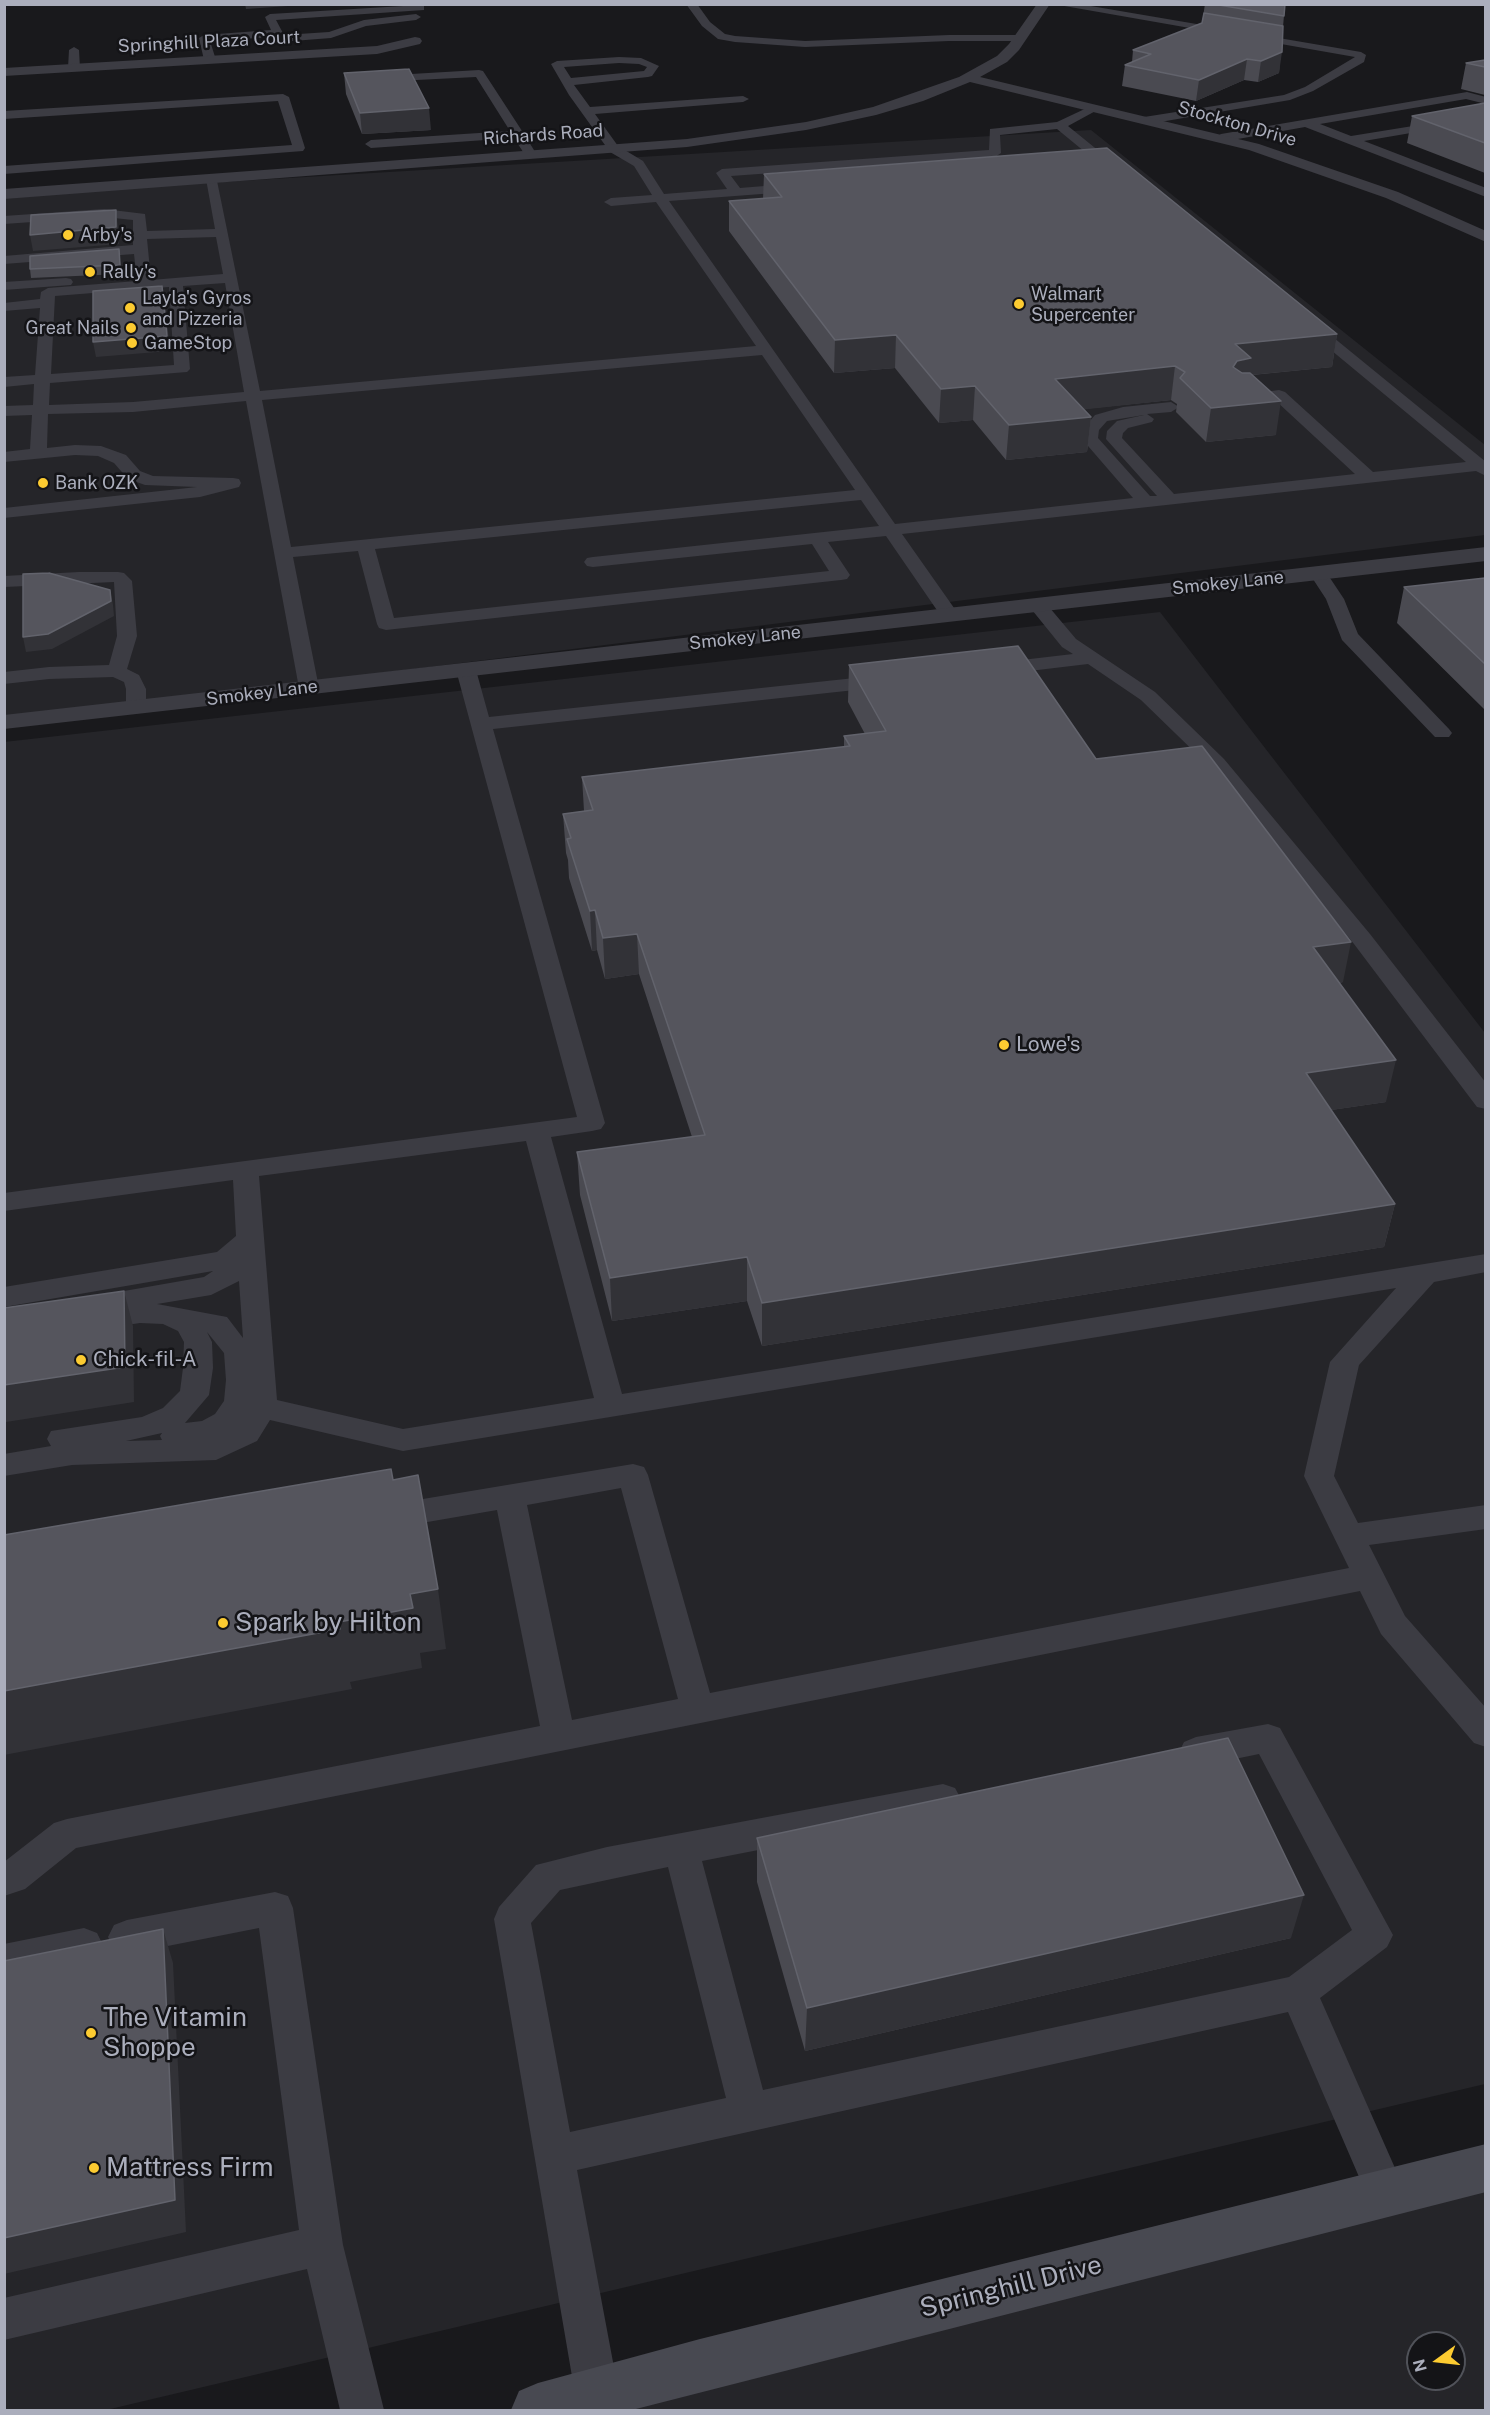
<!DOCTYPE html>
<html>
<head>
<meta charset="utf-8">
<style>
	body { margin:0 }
	#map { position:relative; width:1490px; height:2415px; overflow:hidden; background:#19191c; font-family:"Public Sans",sans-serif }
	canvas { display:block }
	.frame { position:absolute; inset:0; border:6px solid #abaebc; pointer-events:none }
	.north { position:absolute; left:1406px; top:2331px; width:60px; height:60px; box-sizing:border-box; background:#141417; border:2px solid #505259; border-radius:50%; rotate:255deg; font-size:16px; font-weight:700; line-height:24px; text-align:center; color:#abaebc }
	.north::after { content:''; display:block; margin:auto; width:21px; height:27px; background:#fccb31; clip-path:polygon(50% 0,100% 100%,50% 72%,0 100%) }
</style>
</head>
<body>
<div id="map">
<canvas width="1490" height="2415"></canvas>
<div class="frame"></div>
<div class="north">N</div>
</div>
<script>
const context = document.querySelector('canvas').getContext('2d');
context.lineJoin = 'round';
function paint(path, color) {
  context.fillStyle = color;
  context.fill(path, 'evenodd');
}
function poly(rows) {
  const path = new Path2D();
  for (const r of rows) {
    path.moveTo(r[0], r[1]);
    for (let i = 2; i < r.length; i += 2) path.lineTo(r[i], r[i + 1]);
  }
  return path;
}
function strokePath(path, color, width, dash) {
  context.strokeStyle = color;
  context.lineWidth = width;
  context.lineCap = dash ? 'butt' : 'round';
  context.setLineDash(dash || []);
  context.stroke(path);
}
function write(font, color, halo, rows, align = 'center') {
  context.font = font + ' "Public Sans",sans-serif';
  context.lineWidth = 5;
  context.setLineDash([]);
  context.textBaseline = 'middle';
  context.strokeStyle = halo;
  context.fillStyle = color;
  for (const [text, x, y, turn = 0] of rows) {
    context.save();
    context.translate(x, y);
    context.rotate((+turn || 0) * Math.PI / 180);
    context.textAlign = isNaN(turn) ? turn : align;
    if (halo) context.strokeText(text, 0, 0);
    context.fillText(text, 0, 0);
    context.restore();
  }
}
paint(poly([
	[1091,130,1485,445,1485,535,5,720,5,195],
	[1160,612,1485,1033,1485,2084,106,2410,5,2410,4,742],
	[1485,2171,1485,2410,574,2410],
	[1418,2343,1454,2343,1454,2379,1418,2379]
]), '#252529');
paint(poly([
	[686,4,697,4,710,22,725,34,735,36,805,41,949,35,1021,35,1026,38,1021,41,949,41,805,47,735,42,718,39,702,26,686,4],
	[1053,4,1079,4,1361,52,1366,55,1364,62,1313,91,1290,100,1148,124,1144,123,1144,117,1284,95,1305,87,1355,57,1053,4],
	[420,5,424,6,424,10,276,20,284,35,329,32,364,20,416,14,421,17,416,20,366,26,331,38,280,42,276,41,274,37,210,41,216,60,210,63,204,60,199,38,204,35,271,30,265,17,270,14,420,5],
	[74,47,79,50,80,68,74,71,68,68,69,50,74,47],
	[619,57,641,58,659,66,652,76,648,77,574,85,590,107,743,96,749,99,743,102,595,114,618,146,643,161,664,194,727,189,716,173,722,169,989,150,990,129,1057,122,1091,106,1099,106,1101,108,1068,126,1121,169,1123,172,1121,175,1113,175,1057,129,1000,135,1001,153,995,157,731,176,740,188,801,183,807,187,801,191,669,201,895,524,1133,498,1082,439,1083,429,1095,415,1123,407,1171,402,1179,407,1171,412,1147,414,1154,419,1152,422,1128,428,1123,433,1122,438,1174,494,1355,474,1275,400,1241,405,1233,400,1241,395,1279,390,1285,392,1373,472,1466,462,1302,326,1300,323,1302,320,1307,319,1312,320,1486,462,1486,476,1476,471,902,534,959,615,957,619,950,621,943,619,886,536,828,542,850,575,847,579,841,580,386,630,379,628,377,624,358,551,293,557,319,688,316,692,309,694,302,692,299,688,246,401,133,412,48,414,47,448,75,445,101,446,126,455,140,471,153,476,233,478,239,479,241,483,239,487,200,497,4,518,4,508,197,487,145,485,128,479,114,463,98,456,75,455,4,462,4,452,30,449,32,415,4,416,4,406,33,405,34,384,4,387,4,377,35,375,40,308,4,311,4,303,40,299,41,292,48,288,137,281,134,254,4,264,4,256,133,245,133,220,104,217,4,224,4,216,104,209,145,214,147,231,215,229,206,179,208,176,216,176,260,391,756,346,656,202,611,206,604,202,611,198,652,195,634,166,610,152,569,95,551,64,557,61,619,57],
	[619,63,639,64,647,67,644,71,571,78,564,67,619,63],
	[216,237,223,274,151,280,147,239,216,237],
	[225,283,244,392,133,402,49,405,50,383,187,372,190,369,183,286,225,283],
	[169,287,174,365,51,374,55,296,169,287],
	[762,355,855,490,291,547,262,400,762,355],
	[1144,415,1117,421,1107,431,1106,439,1157,496,1150,496,1098,438,1099,430,1107,421,1144,415],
	[861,500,879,526,593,557,587,558,584,562,587,566,593,567,812,544,829,571,394,618,375,549,861,500],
	[479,70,483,71,524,134,537,155,535,158,527,158,514,138,371,148,365,144,371,140,510,131,476,77,377,82,371,79,377,76,479,70],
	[1467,92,1486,97,1486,104,1466,99,1320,124,1351,136,1450,120,1452,123,1446,127,1364,141,1486,188,1486,197,1305,127,1221,142,1215,138,1221,134,1467,92],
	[283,94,289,97,305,148,303,151,4,174,4,166,292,145,278,101,4,119,4,111,283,94],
	[66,278,71,279,73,282,71,285,4,290,4,282,66,278],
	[1318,568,1324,569,1344,599,1358,634,1449,729,1452,733,1449,737,1435,737,1342,640,1326,599,1309,573,1312,569,1318,568],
	[79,572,118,572,124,573,132,581,137,636,127,669,139,675,146,689,146,707,143,711,129,711,126,707,126,689,124,682,113,677,49,679,4,684,4,672,49,667,109,665,117,636,114,582,4,587,4,576,79,572],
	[1037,599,1044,601,1076,639,1155,692,1224,759,1370,934,1486,1083,1486,1109,1477,1107,1354,944,1210,767,1141,700,1088,664,996,675,989,673,986,669,989,665,996,663,1073,654,1062,647,1028,605,1030,601,1037,599],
	[466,664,473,666,476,670,489,717,883,675,890,677,893,681,890,685,883,687,493,729,605,1123,601,1129,592,1131,551,1137,622,1394,1486,1254,1486,1272,1434,1282,1359,1365,1334,1476,1358,1523,1486,1505,1486,1529,1369,1545,1405,1616,1486,1708,1486,1747,1474,1743,1381,1634,1360,1591,76,1848,25,1889,4,1896,4,1862,54,1823,67,1819,540,1726,497,1510,387,1529,376,1525,371,1517,376,1509,387,1505,633,1464,644,1467,648,1475,710,1693,1349,1568,1304,1476,1330,1362,1396,1288,403,1451,270,1420,257,1441,216,1460,72,1465,4,1476,4,1454,51,1446,47,1439,51,1431,142,1417,163,1408,180,1391,183,1368,184,1342,178,1331,163,1324,140,1323,93,1330,83,1327,79,1320,83,1313,107,1308,103,1301,107,1294,204,1277,213,1271,4,1307,4,1287,217,1252,236,1236,233,1180,4,1211,4,1193,577,1117,456,670,459,666,466,664],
	[526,1141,594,1398,403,1429,277,1400,259,1176,526,1141],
	[239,1281,243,1338,227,1317,157,1304,211,1295,239,1281],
	[207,1332,224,1353,226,1380,224,1401,215,1414,202,1421,185,1423,209,1395,213,1368,212,1342,207,1332],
	[162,1433,160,1436,162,1440,126,1441,162,1433],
	[621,1488,678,1699,572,1720,527,1505,621,1488],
	[1268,1724,1280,1728,1393,1935,1387,1947,1320,1998,1406,2193,1400,2207,1386,2213,1372,2207,1288,2012,577,2170,619,2394,612,2409,582,2409,575,2394,494,1919,499,1907,536,1865,607,1847,943,1784,955,1788,961,1799,955,1810,943,1814,702,1861,763,2090,1289,1977,1352,1930,1259,1754,1196,1767,1184,1762,1179,1752,1184,1742,1196,1737,1268,1724],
	[668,1867,726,2098,570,2132,531,1923,560,1890,668,1867],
	[275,1892,288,1896,293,1908,343,2245,384,2410,340,2410,307,2269,4,2340,4,2298,299,2230,259,1928,127,1954,114,1949,108,1937,114,1925,127,1920,275,1892],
	[84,1928,97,1933,103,1945,97,1957,84,1962,4,1978,4,1944,84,1928]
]), '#3c3c43');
paint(poly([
	[1037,4,1050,4,1019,50,1007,62,980,77,1259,144,1398,192,1486,231,1486,242,1386,198,1249,150,970,82,923,101,876,115,806,130,687,147,4,199,4,189,687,139,806,122,873,107,959,77,997,56,1009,44,1037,4],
	[415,37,420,38,422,41,420,44,377,54,4,76,4,68,377,46,415,37]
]), '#3c3c43');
paint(poly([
	[1486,547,1486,561,4,729,4,715,1486,547]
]), '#3c3c43');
paint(poly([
	[1486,2144,1486,2192,632,2410,511,2410,519,2391,538,2383,700,2339,1486,2144]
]), '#484951');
paint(poly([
	[1205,4,1285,4,1279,73,1258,82,1244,80,1196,101,1122,86,1125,65,1132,62,1133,50,1202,23],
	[1485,60,1485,95,1461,89,1466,63],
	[344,73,431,130,362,134,346,94],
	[1485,103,1485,173,1407,143,1412,116],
	[764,174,1337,334,1332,367,1252,375,1276,435,1206,442,1176,412,1177,404,1171,400,1083,409,1091,417,1087,452,1006,460,973,420,939,423,895,368,834,373,729,231,729,201,763,199],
	[119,249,121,274,31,278,30,269],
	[1485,578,1485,710,1397,623,1404,587],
	[849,665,1096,759,1343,982,1339,983,1386,1102,1331,1110,1395,1204,1384,1247,762,1346,747,1301,612,1321,580,1195,577,1152,692,1137,639,974,605,979,597,950,592,951,569,878,568,860,566,853,563,814,584,811,582,777,844,747,844,736,865,734,848,702],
	[757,1838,1291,1938,805,2051,757,1882]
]), '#4a4a51');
paint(poly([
	[245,4,316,4,246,9],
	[1282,52,1279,73,1258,82,1261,61],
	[1247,59,1244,80,1196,101,1199,80],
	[429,108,431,130,362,134,360,113],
	[116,210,118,227,119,244,33,251,30,235],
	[162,286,165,300,170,351,96,357,93,342],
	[1337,334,1332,367,1230,377,1235,344],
	[896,335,895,368,834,373,835,340],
	[1175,366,1171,400,1052,413,1055,379],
	[975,386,973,420,939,423,941,389],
	[1281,401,1276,435,1206,442,1211,408],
	[1091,417,1087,452,1006,460,1009,425],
	[110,590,113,605,114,616,52,649,26,652,23,637],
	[595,910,597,950,592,951,590,911],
	[637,934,639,974,605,979,603,938],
	[1351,942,1343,982,1305,988,1313,947],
	[1396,1060,1386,1102,1297,1115,1306,1073],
	[1395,1204,1384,1247,762,1346,762,1303],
	[747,1257,747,1301,612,1321,610,1278],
	[124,1291,133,1326,134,1402,6,1422,6,1426,4,1426,4,1385],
	[438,1589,446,1649,420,1653,422,1668,350,1682,352,1689,4,1755,4,1691,339,1622,410,1594],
	[1304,1895,1291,1938,805,2051,807,2008],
	[163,1929,173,1963,186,2232,4,2274,4,2238]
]), '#323237');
const building = poly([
	[1213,4,1285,4,1284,16,1213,4],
	[1204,13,1283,26,1282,52,1261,61,1247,59,1199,80,1125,65,1151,54,1133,50,1202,23,1204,13],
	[1485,60,1485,67,1466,63,1485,60],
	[409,69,429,108,360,113,344,73,409,69],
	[1485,103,1485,143,1412,116,1485,103],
	[1107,148,1337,334,1235,344,1251,358,1237,361,1233,367,1242,373,1250,373,1281,401,1211,408,1180,378,1185,372,1175,366,1055,379,1091,417,1009,425,975,386,941,389,896,335,835,340,729,201,782,197,764,174,1107,148],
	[116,210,116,227,30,235,31,215,116,210],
	[119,249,120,265,30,269,30,256,119,249],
	[162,286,167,336,93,342,93,291,162,286],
	[49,573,110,590,111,601,48,634,23,637,23,574,49,573],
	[1485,578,1485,664,1404,587,1485,578],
	[1018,646,1096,759,1202,746,1351,942,1313,947,1396,1060,1306,1073,1395,1204,762,1303,747,1257,610,1278,577,1152,705,1135,637,934,603,938,595,910,590,911,567,839,571,838,563,814,593,810,582,777,850,746,844,736,886,731,849,665,1018,646],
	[124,1291,125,1367,4,1385,4,1308,124,1291],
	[391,1469,393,1480,418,1475,438,1589,410,1594,413,1608,339,1622,340,1629,4,1691,4,1535,391,1469],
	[1228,1738,1304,1895,807,2008,757,1838,1228,1738],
	[163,1929,175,2200,4,2238,4,1961,163,1929]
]);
paint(building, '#55555d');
strokePath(building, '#62636c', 1.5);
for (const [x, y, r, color] of [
	[68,235,6,"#fccb31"],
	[90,272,6,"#fccb31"],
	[1019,304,6,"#fccb31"],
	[130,308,6,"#fccb31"],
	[131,328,6,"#fccb31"],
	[132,343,6,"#fccb31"],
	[43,483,6,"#fccb31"],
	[1004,1045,6,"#fccb31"],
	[81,1360,6,"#fccb31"],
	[223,1623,6,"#fccb31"],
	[91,2033,6,"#fccb31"],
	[94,2168,6,"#fccb31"]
]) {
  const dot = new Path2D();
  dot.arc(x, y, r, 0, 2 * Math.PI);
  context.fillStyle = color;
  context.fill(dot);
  strokePath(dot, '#141417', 2);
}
write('18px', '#abaebc', '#141417', [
	["Springhill Plaza Court",209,42,-3],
	["Stockton Drive",1237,124,16],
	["Richards Road",543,135,-4],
	["Smokey Lane",1228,583,-6],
	["Smokey Lane",745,638,-6],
	["Smokey Lane",262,693,-7]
]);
write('18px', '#abaebc', '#141417', [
	["Arby's",80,235],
	["Rally's",102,272],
	["Walmart",1031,294],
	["Supercenter",1031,315],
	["Layla's Gyros",142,298],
	["and Pizzeria",142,319],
	["Great Nails",119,328,"right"],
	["GameStop",144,343],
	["Bank OZK",55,483]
], 'left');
write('21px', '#abaebc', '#141417', [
	["Lowe's",1016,1045],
	["Chick-fil-A",93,1360]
], 'left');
write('26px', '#abaebc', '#141417', [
	["Spark by Hilton",235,1623],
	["The Vitamin",103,2018],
	["Shoppe",103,2048],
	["Mattress Firm",106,2168]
], 'left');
write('26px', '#abaebc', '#141417', [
	["Springhill Drive",1011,2287,-14]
]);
</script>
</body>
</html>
